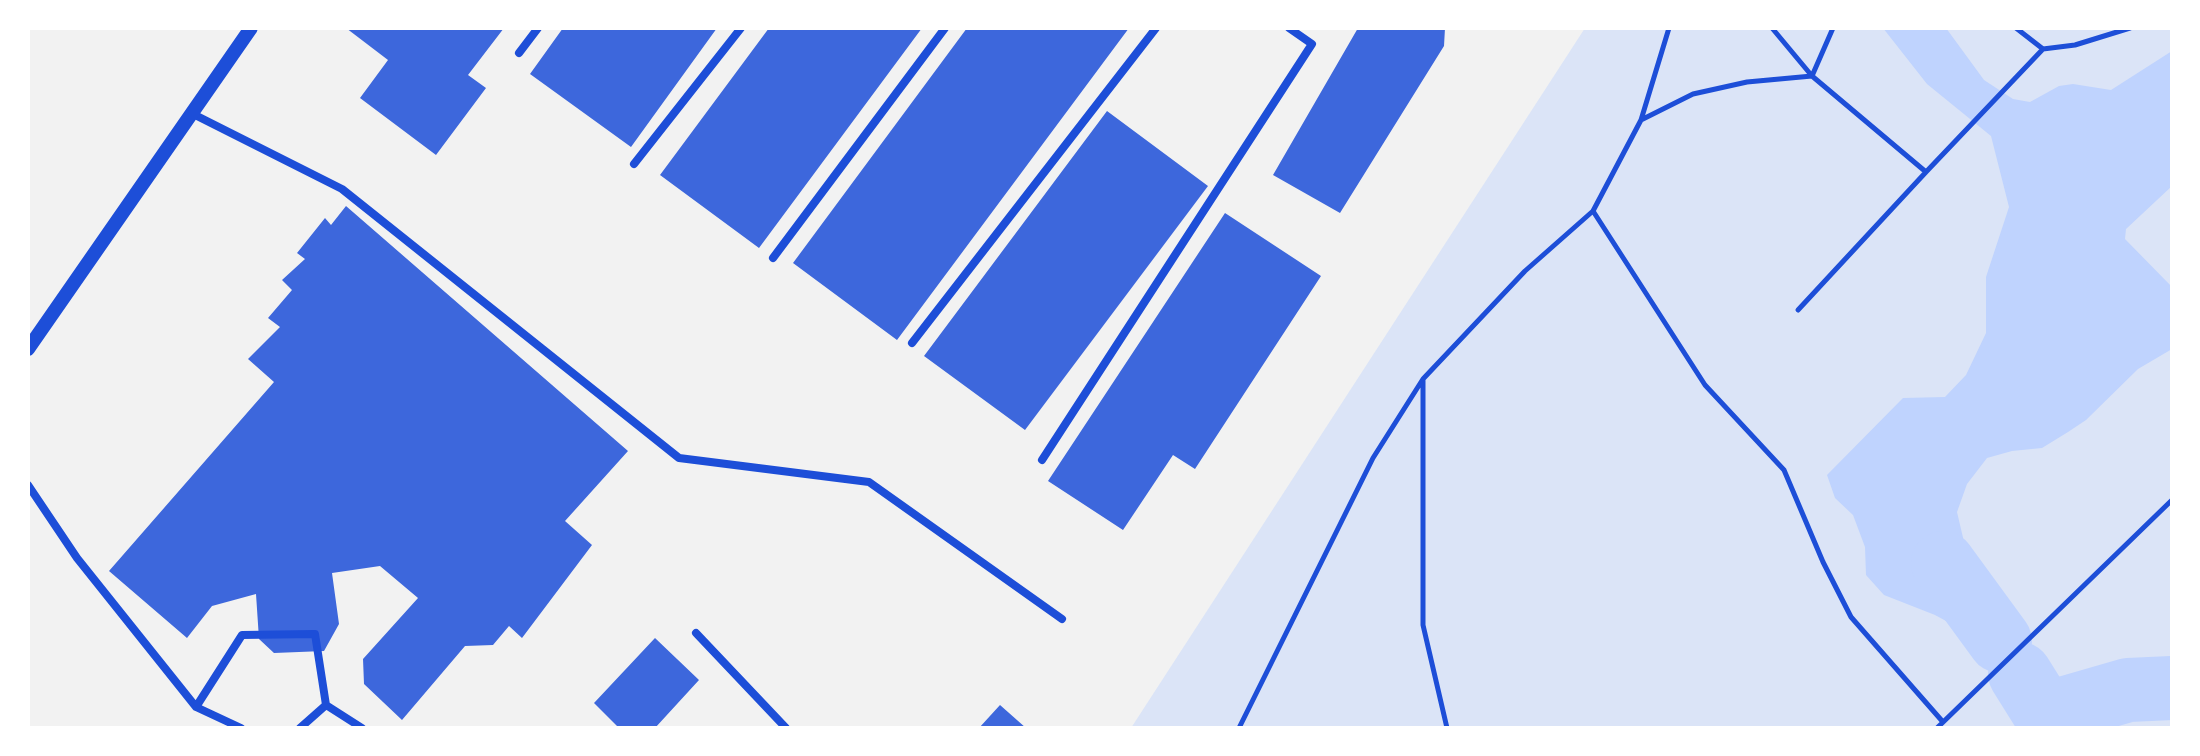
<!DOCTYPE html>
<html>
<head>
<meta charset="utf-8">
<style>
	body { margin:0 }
	#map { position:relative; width:2200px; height:756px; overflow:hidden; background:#f2f2f2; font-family:"IBM Plex Serif",serif }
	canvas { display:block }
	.frame { position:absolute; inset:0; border:30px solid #fff; pointer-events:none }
</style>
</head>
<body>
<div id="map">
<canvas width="2200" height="756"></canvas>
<div class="frame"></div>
</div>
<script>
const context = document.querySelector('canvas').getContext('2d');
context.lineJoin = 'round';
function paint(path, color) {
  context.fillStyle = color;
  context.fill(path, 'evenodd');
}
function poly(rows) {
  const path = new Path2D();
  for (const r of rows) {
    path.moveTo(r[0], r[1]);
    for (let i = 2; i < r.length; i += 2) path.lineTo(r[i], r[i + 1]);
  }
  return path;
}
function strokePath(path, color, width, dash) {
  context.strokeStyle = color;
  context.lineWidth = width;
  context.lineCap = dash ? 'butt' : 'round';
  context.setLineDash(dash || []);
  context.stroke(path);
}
paint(poly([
	[1585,28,2172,28,2172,728,1131,728]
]), '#dbe4f7');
paint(poly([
	[1883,28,1946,28,1984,80,2013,99,2030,102,2059,86,2073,84,2111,90,2172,51,2172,186,2126,229,2125,239,2172,287,2172,349,2138,369,2086,420,2068,432,2042,448,2012,451,1987,458,1967,484,1957,512,1972,576,1991,605,1995,635,1975,646,1957,627,1935,615,1884,595,1866,575,1865,547,1853,515,1835,498,1827,475,1903,398,1945,397,1966,375,1986,333,1986,277,2009,207,1991,136,1927,84]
]), '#bfd3fe');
strokePath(poly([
	[1943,563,2000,641],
	[2020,674,2045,714,2128,690,2172,688]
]), '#bfd3fe', 64);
paint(poly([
	[346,28,504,28,468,75,486,88,436,155,360,98,388,60],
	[563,28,717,28,631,147,530,74],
	[769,28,922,28,759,248,660,175],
	[967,28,1129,28,897,340,793,263],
	[1358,28,1445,28,1444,46,1340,213,1273,175],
	[1107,111,1208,186,1025,430,924,356],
	[346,206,628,451,565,521,592,545,522,638,509,626,493,645,465,646,402,720,364,684,363,659,418,598,380,566,332,573,339,624,324,651,274,653,259,639,256,594,212,606,187,638,109,571,274,382,248,359,280,327,268,318,292,290,282,280,305,259,297,253,325,218,331,225],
	[1225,213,1321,276,1195,469,1173,455,1123,530,1048,481],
	[655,638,699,680,655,728,619,728,594,703],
	[1000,705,1026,728,979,728]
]), '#3d67dc');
strokePath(poly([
	[1772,28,1812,76,1926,172,2043,49,2075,45,2130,28],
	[2016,28,2043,49],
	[1641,120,1693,94,1747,82,1812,76,1833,28],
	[1593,211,1705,385,1784,470,1823,562,1851,617,1943,722],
	[1798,310,1926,172],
	[1423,380,1423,625,1447,728],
	[1239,728,1373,458,1423,379,1525,271,1593,211,1641,120,1669,28],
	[1937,728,2172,500]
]), '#1d4ed8', 5);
strokePath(poly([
	[519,53,538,28],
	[193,114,342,189,679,458,869,482,1062,619],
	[634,164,741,28],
	[773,258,945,28],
	[912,343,1156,28],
	[1042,460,1312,44,1289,28],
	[28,485,77,558,196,707,241,728],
	[696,633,786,728],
	[326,705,362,728],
	[196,707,242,635,315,634,326,705,300,728]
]), '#1d4ed8', 8);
strokePath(poly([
	[28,349,251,28]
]), '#1d4ed8', 14);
</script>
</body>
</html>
